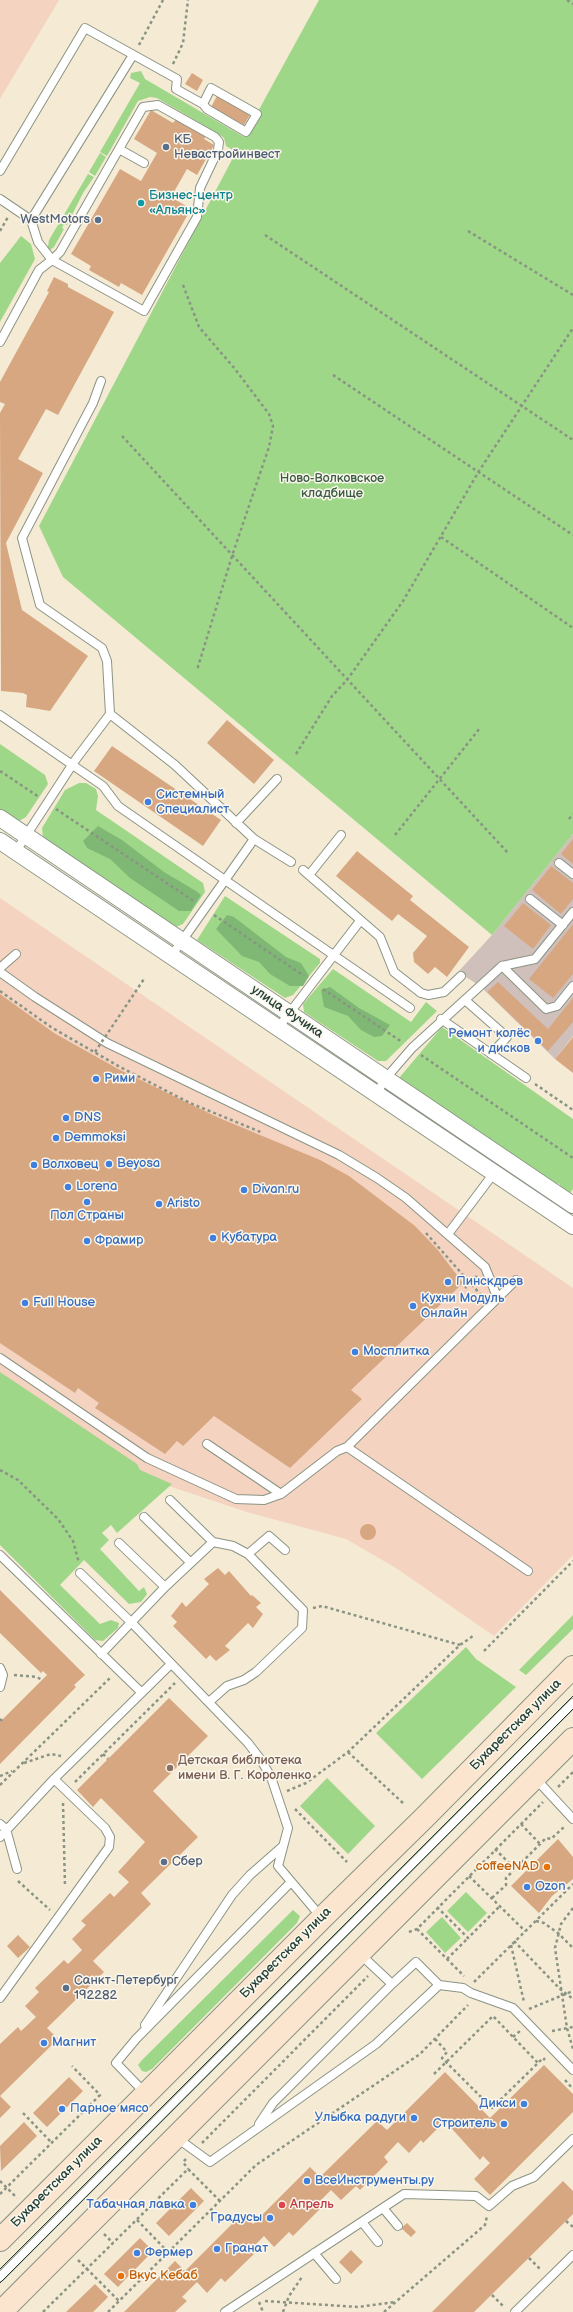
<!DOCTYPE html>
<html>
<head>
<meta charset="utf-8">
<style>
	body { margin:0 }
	canvas { display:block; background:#f5ead4 }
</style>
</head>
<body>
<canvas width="573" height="2312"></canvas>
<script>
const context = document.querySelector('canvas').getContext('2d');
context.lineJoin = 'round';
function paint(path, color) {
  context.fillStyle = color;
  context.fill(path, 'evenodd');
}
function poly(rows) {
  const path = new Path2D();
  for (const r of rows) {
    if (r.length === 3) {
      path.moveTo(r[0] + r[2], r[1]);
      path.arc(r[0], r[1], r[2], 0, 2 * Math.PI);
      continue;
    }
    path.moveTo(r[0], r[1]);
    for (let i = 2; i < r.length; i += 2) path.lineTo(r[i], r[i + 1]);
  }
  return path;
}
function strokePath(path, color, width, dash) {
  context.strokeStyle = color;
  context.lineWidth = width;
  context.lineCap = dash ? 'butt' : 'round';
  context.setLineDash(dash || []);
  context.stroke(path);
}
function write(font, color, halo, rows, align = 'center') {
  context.font = font + ' "Balsamiq Sans",sans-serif';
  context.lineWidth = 3;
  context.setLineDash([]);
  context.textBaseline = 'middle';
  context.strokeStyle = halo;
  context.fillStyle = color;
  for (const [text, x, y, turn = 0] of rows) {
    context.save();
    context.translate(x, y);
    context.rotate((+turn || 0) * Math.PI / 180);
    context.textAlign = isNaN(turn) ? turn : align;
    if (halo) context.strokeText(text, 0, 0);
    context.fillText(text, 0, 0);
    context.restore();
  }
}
paint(poly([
	[0,0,59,0,0,99],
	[0,898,573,1288,573,1555,494,1636,396,1568,346,1539,247,1512,139,1476,0,1388]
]), '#f4d3c0');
paint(poly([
	[573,834,573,1036,555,1059,480,986,458,972,492,935]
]), '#d0c0bc');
paint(poly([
	[319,0,573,0,573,834,492,935,63,577,39,526,236,152,226,146,224,138,217,133,157,98,150,97,138,101,107,156,100,152,140,83,130,78,131,73,141,71,145,79,244,137],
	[100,153,106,157,95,176,89,172],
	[88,174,94,177,83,193,67,225,64,224,62,228,64,229,54,247,47,252,49,240],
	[21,236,31,244,35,259,0,322,0,263],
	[0,744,45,775,48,784,26,817,19,821,0,809],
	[79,783,86,783,96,789,98,796,96,810,203,883,205,892,183,924,176,927,43,838,42,828,65,790],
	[225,896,320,959,320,963,293,995,285,998,197,940],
	[333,969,411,1022,426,1002,437,1011,386,1061,378,1061,304,1012,303,1004],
	[442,1027,573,1119,573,1189,570,1193,560,1186,559,1183,557,1185,399,1078],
	[0,1372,137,1464,140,1470,172,1484,117,1533,111,1525,102,1533,109,1540,100,1549,139,1591,144,1587,147,1594,141,1602,129,1604,84,1560,60,1585,100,1624,111,1620,119,1623,118,1628,103,1641,95,1640,0,1545],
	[573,1615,573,1629,526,1675,519,1670],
	[466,1647,476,1659,516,1687,422,1779,376,1733],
	[327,1778,375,1826,348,1854,300,1806],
	[466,1892,487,1913,468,1932,447,1911],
	[293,1910,300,1916,297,1923,152,2069,146,2072,142,2071,138,2065,142,2060],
	[442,1917,461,1938,445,1953,426,1932]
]), '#9fd789');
paint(poly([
	[98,826,122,840,164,872,196,891,201,895,191,911,179,911,130,878,110,859,87,848,83,841],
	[227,915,234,917,286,957,301,963,309,976,303,986,290,986,270,974,259,962,242,956,216,929],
	[330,987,359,1008,390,1025,382,1036,374,1037,361,1030,348,1016,324,1007,321,990]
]), '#7fb875');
paint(poly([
	[192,73,203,80,197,91,185,84],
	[217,96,250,115,244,125,211,107],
	[151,110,173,123,176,119,206,136,204,139,214,145,197,175,187,169,171,197,191,209,142,295,121,283,119,287,89,270,91,266,71,254,120,169,141,181,157,153,134,139],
	[54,277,68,284,68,287,114,312,58,415,46,409,18,459,43,473,6,543,22,610,88,656,50,711,26,707,27,695,23,693,1,691,0,413,5,404,0,402,0,382,49,292,47,291],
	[227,720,274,760,254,784,207,743],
	[112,746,221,820,203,846,94,771],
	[573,839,573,864,561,854],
	[357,851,413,896,410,900,469,947,447,977,435,967,428,974,414,962,413,953,427,936,398,914,392,921,336,876],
	[551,866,573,883,573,899,561,914,532,890],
	[523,903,551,925,533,949,504,926],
	[573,924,573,974,553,998,529,979],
	[498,982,548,1029,573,998,573,1022,548,1051,487,992],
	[0,994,54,1033,120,1070,217,1117,320,1160,349,1176,415,1226,437,1249,463,1283,351,1390,362,1399,290,1468,214,1416,183,1446,177,1441,165,1454,95,1408,99,1403,78,1388,75,1393,0,1343],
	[573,1037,573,1073,555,1059],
	[368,1532,8],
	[218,1568,225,1575,229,1571,251,1596,252,1595,261,1603,256,1607,263,1614,253,1628,248,1623,225,1646,230,1650,216,1661,210,1655,206,1659,173,1626,177,1622,171,1616,182,1602,186,1607,209,1584,204,1579],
	[0,1590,85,1675,74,1685,76,1687,0,1764,0,1722,47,1675,43,1671,41,1673,0,1633],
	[169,1698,208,1736,153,1791,198,1837,141,1893,151,1904,93,1961,104,1972,47,2028,58,2039,0,2096,11,2107,0,2118,0,2044,18,2027,21,2031,36,2017,25,2006,39,1992,35,1988,64,1960,68,1964,82,1950,72,1939,86,1925,81,1921,110,1893,114,1897,129,1882,118,1872,145,1842,101,1798,93,1807,77,1790],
	[558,1839,573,1857,573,1879,552,1896,539,1913,511,1886],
	[18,1935,30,1947,18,1958,7,1946],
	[544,2065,573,2094,573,2112,490,2195,474,2179,490,2163,483,2156,480,2160,445,2121,423,2143,421,2140,409,2153,398,2142,384,2157,388,2162,360,2190,356,2186,341,2200,331,2190,317,2204,321,2208,293,2236,289,2232,274,2247,264,2236,250,2250,254,2254,225,2282,221,2278,207,2293,197,2282,182,2297,187,2301,175,2312,124,2312,175,2261,185,2271,242,2214,253,2224,310,2167,320,2177,377,2121,387,2130,445,2072,490,2118],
	[69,2077,83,2091,47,2127,33,2113],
	[24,2122,37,2136,1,2171,0,2146],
	[563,2181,573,2191,573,2214,566,2221,474,2312,432,2312],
	[191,2188,204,2201,169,2236,156,2223],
	[407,2223,416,2232,411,2237,401,2228],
	[140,2238,153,2251,118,2287,104,2274],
	[351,2250,363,2262,351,2274,339,2262],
	[95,2284,108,2297,93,2312,66,2312]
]), '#d7a782');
const service = poly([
	[119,149,144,163],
	[0,171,85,28,177,79,176,89,203,104,211,88,257,114,246,132,207,109,203,104],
	[0,199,31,220,38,242,52,260,144,311,197,217,200,188,218,150,219,142,215,137,158,105,143,107,60,252,52,260,39,270,0,342],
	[31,220,133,55],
	[110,714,175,765,254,839,291,862],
	[0,715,103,786,118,806,410,1008],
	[236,823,277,779],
	[16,851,76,759,110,714,107,661,102,648,40,605,22,538,93,403,101,381],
	[559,863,573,874],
	[303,870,380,937,394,972,421,993,428,995,444,992,461,976],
	[309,875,341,835],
	[530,899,563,925],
	[172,955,254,839],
	[502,966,535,959,573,912],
	[0,968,16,954],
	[0,972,35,997,107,1043,339,1155,377,1178,406,1198,485,1267,498,1299],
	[465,1000,507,1037,491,1054],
	[441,1019,526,1078],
	[278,1028,360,921],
	[376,1094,386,1078,412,1048,502,966,546,1009,557,1006,573,986],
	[448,1234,494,1173],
	[0,1358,147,1458,236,1499,264,1500,281,1494,337,1451,347,1447,516,1280],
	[207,1444,281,1494],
	[347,1447,528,1571],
	[170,1500,213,1542],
	[144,1517,190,1562],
	[119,1543,165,1587],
	[248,1554,269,1536,285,1550],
	[0,1555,141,1692],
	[80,1573,132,1623,248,1743,261,1760,271,1777,288,1828,278,1866,321,1917],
	[101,1654,165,1587,213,1542,233,1546,248,1554,303,1610,302,1628,256,1672,244,1680,227,1686,209,1702],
	[0,1668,3,1675,0,1687],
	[536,1779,573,1819],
	[0,1824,6,1829,17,1869],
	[0,1837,54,1779,171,1664],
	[439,1985,463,1988,471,1993,513,2008,573,2070],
	[0,1998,109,1847,110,1837,105,1828,54,1779],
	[145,2025,232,1895,250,1875,283,1846],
	[145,2093,116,2063,136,2039,291,1882],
	[259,2124,273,2103,392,1984],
	[177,2138,210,2162,376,2044,439,1985,416,1962,392,1984,360,1954],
	[383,2208,398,2226],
	[362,2222,378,2242],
	[314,2253,336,2279],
	[0,2277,573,1703],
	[225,2312,404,2194,476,2196,489,2206,512,2186,534,2177,573,2139],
	[515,2312,573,2255]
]);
const minor = poly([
	[0,818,573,1205],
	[0,841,573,1226]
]);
const secondary = poly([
	[0,2240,322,1918,425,1817,573,1667],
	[1,2312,573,1739]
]);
strokePath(service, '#8a9484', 10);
strokePath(minor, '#8a9484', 18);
strokePath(secondary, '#8a9484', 24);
strokePath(poly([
	[567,0,573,4],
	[139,45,163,0],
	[173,64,183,43,188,0],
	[0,231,8,217],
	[468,231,573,295],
	[265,235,573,440],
	[183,285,199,327,235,369,269,414,273,426,269,447,232,556,197,670],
	[333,375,573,535],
	[122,436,509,854],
	[441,537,573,628],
	[296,754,332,696,347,680,403,601,479,471,573,328],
	[0,771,39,797],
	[56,809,195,902],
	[569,819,573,814],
	[395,835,480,728],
	[214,915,304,976],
	[323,989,402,1042],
	[0,991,51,1027,120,1067,190,1103,263,1133],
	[421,1055,573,1158],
	[535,1084,573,1110],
	[426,1233,470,1283,465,1288],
	[477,1276,470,1283,483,1297],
	[0,1470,18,1480,58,1519,73,1541,79,1563],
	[313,1608,322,1606,460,1645],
	[484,1651,573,1561],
	[14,1675,37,1677,42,1680],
	[0,1719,2,1721],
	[348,1752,404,1804],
	[103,1754,108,1759],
	[24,1763,51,1754,61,1756],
	[0,1776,12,1771],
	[75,1782,175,1683],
	[0,1785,110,1678],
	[558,1787,573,1772],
	[287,1791,306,1783,348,1752,460,1645,473,1636],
	[63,1803,65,1886],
	[295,1809,347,1862],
	[521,1824,540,1844],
	[495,1849,515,1869],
	[469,1876,525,1931],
	[18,1881,50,1910],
	[492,1898,506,1885,506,1878,546,1838,551,1839,564,1827],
	[437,1907,468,1938,500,1906],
	[573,1908,561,1924,555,1948,567,2028,573,2049],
	[536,1921,544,1923,558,1933,573,1948],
	[417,1929,464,1976],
	[409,1932,417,1929,543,1802],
	[514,1941,560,1989,573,1999],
	[511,1945,524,2002],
	[447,1959,468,1938],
	[474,1982,573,1884],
	[529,2009,573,1991],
	[552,2031,573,2027],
	[513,2037,520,2031],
	[435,2039,447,2052,442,2058,492,2108,538,2063,543,2058,545,2060],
	[434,2074,493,2016,538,2063],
	[565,2080,573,2089],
	[23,2113,52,2143],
	[202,2143,368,1976],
	[186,2159,183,2162,188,2169],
	[0,2181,17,2198],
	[0,2194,100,2095,72,2066],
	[137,2220,168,2252],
	[566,2221,573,2227],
	[104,2234,113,2243],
	[529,2258,541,2270],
	[78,2260,119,2301],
	[492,2295,504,2307],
	[265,2301,358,2307,395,2302],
	[259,2302,263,2312],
	[43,2312,188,2169,220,2201],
	[108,2312,256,2165,420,2054,468,2005],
	[283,2312,289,2296,302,2277],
	[384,2312,485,2225,487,2216]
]), '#8a9484', 2.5, [3, 3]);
strokePath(service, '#fff', 8);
strokePath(minor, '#fff', 16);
strokePath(secondary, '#fbe5cf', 22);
strokePath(poly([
	[0,2269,573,1696],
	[0,2283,573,1709]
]), '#1f3d34', 1);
strokePath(poly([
	[95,1052,144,979]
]), '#8a9484', 2.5, [3, 3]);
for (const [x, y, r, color] of [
	[166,147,4,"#5c6f8a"],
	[141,203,4,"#0f9aa8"],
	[98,220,4,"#5c6f8a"],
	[148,802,4,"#3f7fe0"],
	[538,1041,4,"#3f7fe0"],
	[96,1079,4,"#3f7fe0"],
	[66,1118,4,"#3f7fe0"],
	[56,1138,4,"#3f7fe0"],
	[109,1164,4,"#3f7fe0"],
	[34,1165,4,"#3f7fe0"],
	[68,1187,4,"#3f7fe0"],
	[244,1190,4,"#3f7fe0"],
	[87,1202,4,"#3f7fe0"],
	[159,1204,4,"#3f7fe0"],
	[213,1238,4,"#3f7fe0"],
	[87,1241,4,"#3f7fe0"],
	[448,1282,4,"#3f7fe0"],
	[25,1303,4,"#3f7fe0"],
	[413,1306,4,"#3f7fe0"],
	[355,1352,4,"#3f7fe0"],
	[170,1768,4,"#8d6e63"],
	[164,1862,4,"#5c6f8a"],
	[547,1867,4,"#e8710a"],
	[527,1887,4,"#3f7fe0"],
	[66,1988,4,"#5c6f8a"],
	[44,2043,4,"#3f7fe0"],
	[524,2104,4,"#3f7fe0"],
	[62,2109,4,"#3f7fe0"],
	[414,2118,4,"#3f7fe0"],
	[504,2124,4,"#3f7fe0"],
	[307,2181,4,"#3f7fe0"],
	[193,2205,4,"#3f7fe0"],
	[282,2205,4,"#e0444e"],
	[270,2218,4,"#3f7fe0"],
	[217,2249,4,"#3f7fe0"],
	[137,2253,4,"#3f7fe0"],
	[121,2276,4,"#e8710a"]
]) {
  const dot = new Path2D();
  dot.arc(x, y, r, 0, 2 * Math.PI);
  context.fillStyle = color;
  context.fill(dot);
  strokePath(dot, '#fbf7ec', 1.5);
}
write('13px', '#4e5e75', '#fbf7ec', [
	["КБ",174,140],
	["Невастройинвест",174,155],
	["WestMotors",90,220,"right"],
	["Сбер",172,1862],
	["Санкт-Петербург",74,1981],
	["192282",74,1996]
], 'left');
write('13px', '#0d838f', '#fbf7ec', [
	["Бизнес-центр",149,196],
	["«Альянс»",149,211]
], 'left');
write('13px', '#395c45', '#fbf7ec', [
	["Ново-Волковское",332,479],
	["кладбище",332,494]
]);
write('13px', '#366cbe', '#fbf7ec', [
	["Системный",156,795],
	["Специалист",156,810],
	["Ремонт колёс",530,1034,"right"],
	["и дисков",530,1049,"right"],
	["Рими",104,1079],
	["DNS",74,1118],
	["Demmoksi",64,1138],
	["Beyosa",117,1164],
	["Волховец",42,1165],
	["Lorena",76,1187],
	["Divan.ru",252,1190],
	["Aristo",167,1204],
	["Пол Страны",87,1216,"center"],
	["Кубатура",221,1238],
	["Фрамир",95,1241],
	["Пинскдрев",456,1282],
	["Кухни Модуль",421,1299],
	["Онлайн",421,1314],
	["Full House",33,1303],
	["Мосплитка",363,1352],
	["Ozon",535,1887],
	["Магнит",52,2043],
	["Дикси",516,2104,"right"],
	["Парное мясо",70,2109],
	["Улыбка радуги",406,2118,"right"],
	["Строитель",496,2124,"right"],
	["ВсеИнструменты.ру",315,2181],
	["Табачная лавка",185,2205,"right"],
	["Градусы",262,2218,"right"],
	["Гранат",225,2249],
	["Фермер",145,2253]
], 'left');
write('13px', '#1f3d34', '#fbf7ec', [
	["улица Фучика",287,1012,34],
	["Бухарестская улица",516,1725,-45],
	["Бухарестская улица",286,1953,-45],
	["Бухарестская улица",57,2182,-45]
]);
write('13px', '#785e54', '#fbf7ec', [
	["Детская библиотека",178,1761],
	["имени В. Г. Короленко",178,1776]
], 'left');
write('13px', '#c56008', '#fbf7ec', [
	["coffeeNAD",539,1867],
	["Вкус Кебаб",129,2276,"left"]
], 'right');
write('13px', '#be3a42', '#fbf7ec', [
	["Апрель",290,2205]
], 'left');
</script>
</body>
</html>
